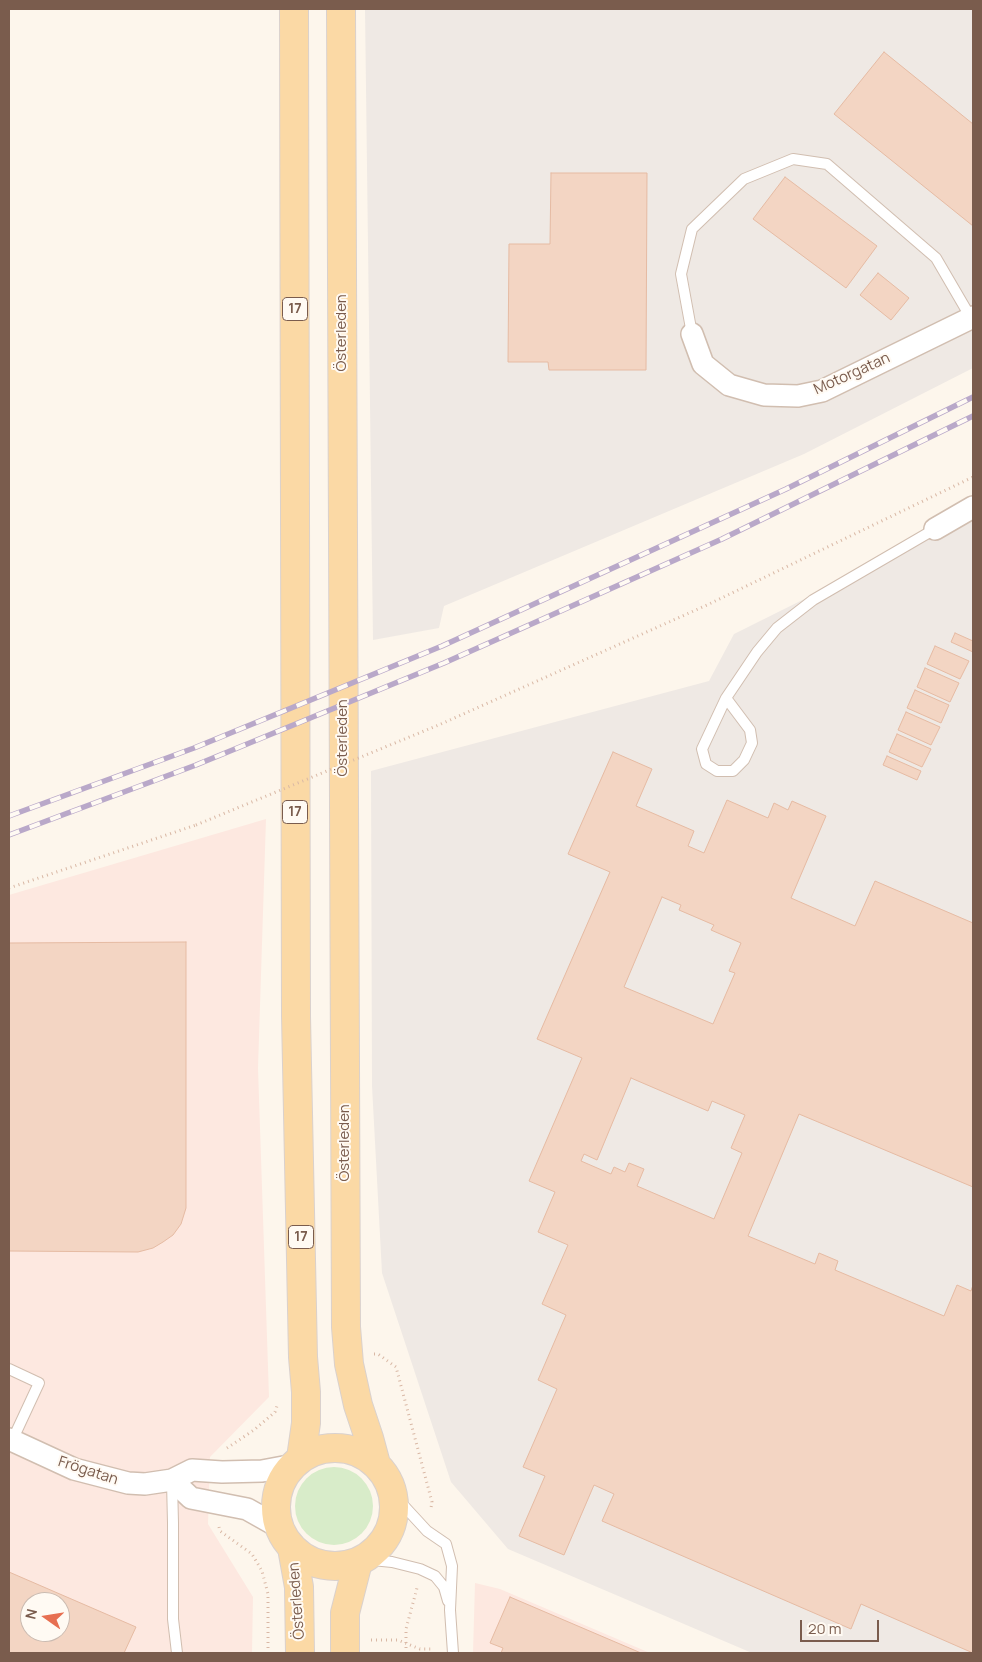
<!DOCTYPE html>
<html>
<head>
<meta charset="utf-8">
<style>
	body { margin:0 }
	#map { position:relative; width:982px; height:1662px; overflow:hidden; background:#fdf6ec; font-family:Manrope,sans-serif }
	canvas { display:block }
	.frame { position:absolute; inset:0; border:10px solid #7a5c4d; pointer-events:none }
	.north { position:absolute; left:20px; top:1592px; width:50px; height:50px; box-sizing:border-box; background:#fffaf3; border:1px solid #cabbb1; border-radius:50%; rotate:283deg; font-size:14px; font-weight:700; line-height:20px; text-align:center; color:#7a5c4d }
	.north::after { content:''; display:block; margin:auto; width:18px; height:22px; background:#e76f51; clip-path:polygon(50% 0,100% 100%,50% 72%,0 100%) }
	.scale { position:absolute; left:800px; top:1620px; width:79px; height:22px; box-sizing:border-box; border:2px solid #7a5c4d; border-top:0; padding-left:6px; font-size:15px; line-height:18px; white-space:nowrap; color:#7a5c4d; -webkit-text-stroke:4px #fffaf3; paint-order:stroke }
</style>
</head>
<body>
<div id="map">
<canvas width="982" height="1662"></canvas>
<div class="frame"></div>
<div class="north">N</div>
<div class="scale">20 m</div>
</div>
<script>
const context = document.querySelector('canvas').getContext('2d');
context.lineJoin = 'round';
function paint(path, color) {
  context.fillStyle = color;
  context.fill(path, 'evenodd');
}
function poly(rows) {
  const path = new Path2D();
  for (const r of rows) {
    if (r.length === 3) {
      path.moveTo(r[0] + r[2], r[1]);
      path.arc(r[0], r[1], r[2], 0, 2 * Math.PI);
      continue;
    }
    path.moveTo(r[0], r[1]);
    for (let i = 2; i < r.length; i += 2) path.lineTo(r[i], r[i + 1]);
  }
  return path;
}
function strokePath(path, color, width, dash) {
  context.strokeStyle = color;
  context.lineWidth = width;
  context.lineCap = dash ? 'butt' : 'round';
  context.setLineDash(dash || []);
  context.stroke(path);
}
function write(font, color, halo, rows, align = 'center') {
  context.font = font + ' Manrope,sans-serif';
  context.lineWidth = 4;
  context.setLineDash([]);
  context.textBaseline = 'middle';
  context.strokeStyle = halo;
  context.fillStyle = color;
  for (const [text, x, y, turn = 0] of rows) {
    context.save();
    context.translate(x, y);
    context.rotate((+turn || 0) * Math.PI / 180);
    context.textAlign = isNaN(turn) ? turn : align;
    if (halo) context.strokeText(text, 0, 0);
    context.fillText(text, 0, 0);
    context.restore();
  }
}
paint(poly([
	[266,819,258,1068,269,1397,210,1457,208,1524,253,1597,252,1653,9,1653,9,895],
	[30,1602,60,1602,60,1632,30,1632],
	[475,1583,500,1589,650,1653,473,1653]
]), '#fde8e0');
paint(poly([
	[365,9,973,9,973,368,804,454,444,606,439,628,373,640],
	[973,515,973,1653,752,1653,508,1549,451,1482,382,1273,372,1086,371,771,709,681,734,634]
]), '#efe9e4');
paint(poly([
	[334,1506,39]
]), '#d8ecc9');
const building = poly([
	[884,52,973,124,973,226,834,114,884,52],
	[551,173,647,173,646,370,549,370,548,362,508,362,509,244,550,244,551,173],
	[785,177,877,246,846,288,753,219,785,177],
	[878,273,909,298,891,320,860,295,878,273],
	[955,633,973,641,973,652,951,642,955,633],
	[935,646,969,661,960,679,927,664,935,646],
	[925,668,959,683,950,702,917,687,925,668],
	[915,690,949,705,941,723,907,708,915,690],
	[906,712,940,727,931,745,898,730,906,712],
	[897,734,931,749,922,767,889,752,897,734],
	[613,752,652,769,636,806,694,831,688,846,704,853,727,800,768,818,774,803,788,810,792,801,826,816,791,898,855,926,875,881,973,923,973,1187,799,1114,748,1236,815,1264,819,1253,838,1261,835,1270,944,1316,957,1285,971,1291,973,1285,973,1653,861,1604,851,1629,602,1521,614,1494,594,1485,564,1555,519,1536,545,1476,523,1467,557,1389,538,1380,566,1315,542,1304,568,1245,538,1232,555,1192,529,1181,582,1058,537,1039,610,872,568,854,613,752],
	[662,897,681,905,679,910,714,925,711,930,741,943,729,971,735,973,713,1024,624,987,662,897],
	[631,1078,708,1111,712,1101,745,1115,731,1148,742,1153,714,1219,637,1186,644,1169,629,1163,625,1172,614,1167,611,1174,581,1161,584,1154,597,1160,631,1078],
	[887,756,921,771,917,780,883,765,887,756],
	[186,942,186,1208,181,1224,173,1235,163,1242,153,1248,138,1252,9,1251,9,943,186,942],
	[9,1572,136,1627,124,1653,9,1653,9,1572],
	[30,1602,60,1602,60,1632,30,1632,30,1602],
	[510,1597,641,1653,501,1653,503,1648,490,1643,510,1597]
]);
paint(building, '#f3d5c3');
strokePath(building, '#e6bba3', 1);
const lane = poly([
	[692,334,681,274,692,229,744,179,793,159,827,164,936,258,971,318],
	[726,698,702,749,706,764,717,771,733,771,744,760,752,743,750,730,726,698,757,652,777,628,813,600,935,529],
	[9,1369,39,1383,12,1441],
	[172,1482,173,1523,173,1619,177,1653],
	[392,1493,427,1531,446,1544,452,1566,450,1610,453,1653],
	[363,1559,392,1562,420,1569,435,1576,444,1587,448,1601]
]);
const street = poly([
	[692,334,703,364,729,385,764,395,798,396,822,391,973,317],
	[935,529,973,507],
	[9,1439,74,1469,128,1483,145,1484,172,1480,192,1470,222,1472,262,1471,294,1465],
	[172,1480,191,1498,247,1509,279,1527]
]);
const primary = poly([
	[294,9,296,1016,303,1357,306,1392,306,1423,301,1458],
	[341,9,346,1327,349,1364,358,1405,369,1438,376,1464],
	[335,1507,59],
	[292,1548,299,1587,300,1653],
	[345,1653,345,1613,358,1562]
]);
strokePath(lane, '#d1beb0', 12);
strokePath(street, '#d1beb0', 24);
strokePath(primary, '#dad1cd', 30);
strokePath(poly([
	[441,724,707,605,973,477],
	[9,888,196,825],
	[374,1354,378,1354,396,1367,432,1502,431,1508],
	[227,1448,254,1430,275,1412,278,1403],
	[219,1527,220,1531,252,1554,262,1571,268,1594,268,1653],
	[371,1640,398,1640,420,1649,434,1649],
	[406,1653,406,1629,417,1588]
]), '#d9b8a5', 3, [1, 4]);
strokePath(lane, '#fff', 10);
strokePath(street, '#fff', 21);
strokePath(primary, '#fbd9a5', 28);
const rail = poly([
	[9,816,194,748,442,646,786,489,973,397],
	[9,835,196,765,444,663,722,539,973,416]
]);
strokePath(rail, '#b9a8c9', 5.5);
strokePath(rail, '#fffaf3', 4, [11]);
strokePath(poly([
	[196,825,441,724]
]), '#d9b8a5', 3, [1, 4]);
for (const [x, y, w] of [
	[295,309,25],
	[295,812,25],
	[301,1237,25]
]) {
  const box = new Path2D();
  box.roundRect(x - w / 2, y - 11.5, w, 23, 4);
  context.fillStyle = '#fffaf3';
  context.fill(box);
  strokePath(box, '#7a5c4d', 1);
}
write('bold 14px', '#7a5c4d', null, [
	["17",295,309],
	["17",295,812],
	["17",301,1237]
]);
write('15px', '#7a5c4d', '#fffaf3', [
	["Österleden",342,333,-90],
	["Motorgatan",852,374,-24],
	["Österleden",343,738,-90],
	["Österleden",345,1143,-90],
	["Frögatan",88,1471,18],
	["Österleden",297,1601,-94]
]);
</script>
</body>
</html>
